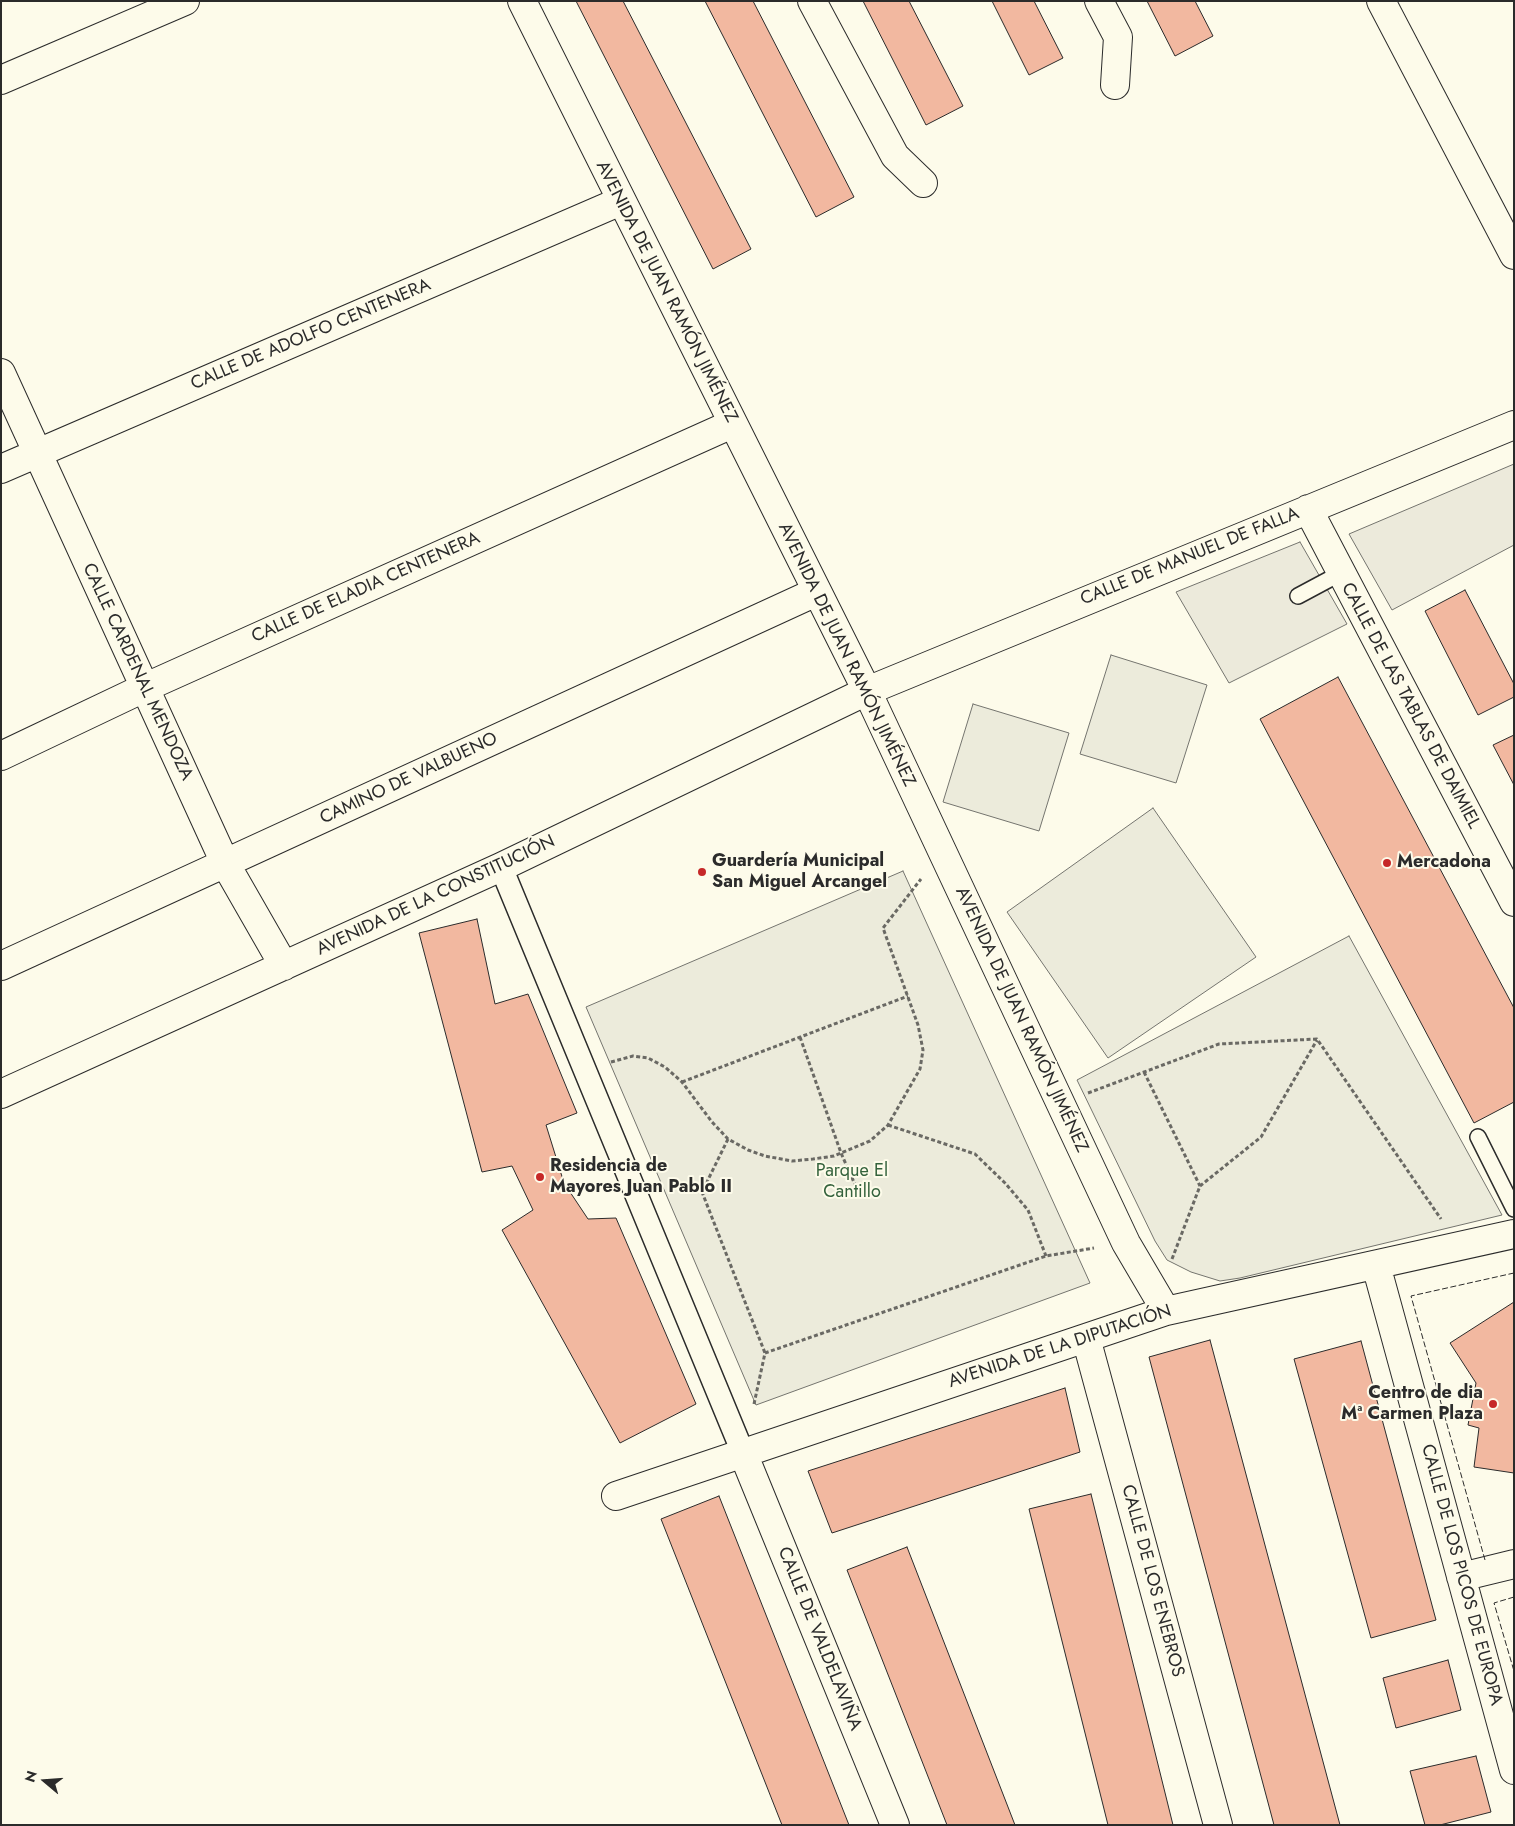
<!DOCTYPE html>
<html>
<head>
<meta charset="utf-8">
<style>
	body { margin:0 }
	#map { position:relative; width:1515px; height:1826px; overflow:hidden; background:#fdfbea; font-family:Jost,sans-serif }
	canvas { display:block }
	.frame { position:absolute; inset:0; border:2px solid #2b2b2b; pointer-events:none }
	.north { position:absolute; left:20px; top:1756px; width:50px; height:50px; -webkit-text-stroke:4px #fdfbea; paint-order:stroke; rotate:288deg; font-size:14px; font-weight:700; line-height:20px; text-align:center; color:#2b2b2b }
	.north::after { content:''; display:block; margin:auto; width:18px; height:22px; background:#2b2b2b; clip-path:polygon(50% 0,100% 100%,50% 72%,0 100%) }
</style>
</head>
<body>
<div id="map">
<canvas width="1515" height="1826"></canvas>
<div class="frame"></div>
<div class="north">N</div>
</div>
<script>
const context = document.querySelector('canvas').getContext('2d');
context.lineJoin = 'round';
function paint(path, color) {
  context.fillStyle = color;
  context.fill(path, 'evenodd');
}
function poly(rows) {
  const path = new Path2D();
  for (const r of rows) {
    path.moveTo(r[0], r[1]);
    for (let i = 2; i < r.length; i += 2) path.lineTo(r[i], r[i + 1]);
  }
  return path;
}
function strokePath(path, color, width, dash) {
  context.strokeStyle = color;
  context.lineWidth = width;
  context.lineCap = dash ? 'butt' : 'round';
  context.setLineDash(dash || []);
  context.stroke(path);
}
function write(font, color, halo, rows, align = 'center') {
  context.font = font + ' Jost,sans-serif';
  context.lineWidth = 4;
  context.setLineDash([]);
  context.textBaseline = 'middle';
  context.strokeStyle = halo;
  context.fillStyle = color;
  for (const [text, x, y, turn = 0] of rows) {
    context.save();
    context.translate(x, y);
    context.rotate((+turn || 0) * Math.PI / 180);
    context.textAlign = isNaN(turn) ? turn : align;
    if (halo) context.strokeText(text, 0, 0);
    context.fillText(text, 0, 0);
    context.restore();
  }
}
const green = poly([
	[1111,655,1207,685,1176,783,1080,754,1111,655],
	[973,704,1069,733,1039,831,943,802,973,704],
	[1153,808,1256,957,1108,1058,1007,912,1153,808],
	[903,871,1090,1283,756,1405,586,1007,903,871],
	[1349,936,1502,1215,1240,1278,1220,1281,1191,1272,1167,1260,1155,1241,1077,1080,1349,936]
]);
paint(green, '#ecebdb');
strokePath(green, '#74746e', 1);
const parking = poly([
	[1514,464,1514,545,1392,610,1349,534,1514,464],
	[1300,542,1347,624,1229,683,1176,592,1300,542]
]);
paint(parking, '#eceadb');
strokePath(parking, '#74746e', 1);
const building = poly([
	[576,1,623,1,751,249,713,269,576,1],
	[705,1,753,1,854,197,816,217,705,1],
	[863,1,909,1,963,106,926,125,863,1],
	[992,1,1034,1,1063,58,1029,75,992,1],
	[1147,1,1195,1,1213,36,1175,56,1147,1],
	[1465,590,1514,684,1514,697,1478,715,1425,611,1465,590],
	[1338,677,1514,1008,1514,1102,1474,1123,1260,719,1338,677],
	[1514,735,1514,785,1493,745,1514,735],
	[477,919,495,1004,528,994,577,1113,546,1125,564,1183,588,1219,616,1218,696,1404,620,1443,502,1230,533,1210,512,1166,482,1172,419,933,477,919],
	[1514,1302,1514,1473,1474,1467,1479,1428,1468,1425,1476,1383,1450,1343,1514,1302],
	[1210,1340,1340,1825,1274,1825,1149,1357,1210,1340],
	[1361,1341,1436,1620,1371,1638,1294,1359,1361,1341],
	[1065,1388,1080,1452,832,1533,808,1471,1065,1388],
	[1091,1494,1173,1825,1108,1825,1029,1509,1091,1494],
	[719,1496,849,1825,782,1825,661,1519,719,1496],
	[907,1547,1015,1825,947,1825,847,1570,907,1547],
	[1448,1660,1461,1710,1396,1728,1383,1678,1448,1660],
	[1476,1756,1491,1812,1440,1825,1425,1825,1410,1771,1476,1756]
]);
paint(building, '#f2b8a0');
strokePath(building, '#2b2b2b', 1);
const service = poly([
	[1298,596,1341,573],
	[1478,1137,1514,1209]
]);
const pedestrian = poly([
	[501,867,743,1453]
]);
const minor = poly([
	[522,1,867,691,1126,1243,1166,1311],
	[812,1,895,156,923,183],
	[1099,1,1118,37,1115,85],
	[1381,1,1514,255],
	[1,80,185,1],
	[1,373,225,863,284,966],
	[1,469,621,201],
	[1308,509,1514,902],
	[1,756,144,688,732,424],
	[1,966,816,592],
	[1,1094,501,867,867,691,1514,425],
	[1376,1265,1514,1770],
	[1086,1338,1218,1825],
	[743,1453,895,1825],
	[616,1496,1166,1311,1514,1234],
	[1461,1577,1514,1564]
]);
strokePath(service, '#2b2b2b', 18);
strokePath(pedestrian, '#2b2b2b', 25);
strokePath(minor, '#2b2b2b', 30);
strokePath(poly([
	[800,1037,841,1153,861,1198],
	[611,1062,633,1056,648,1058,665,1067,682,1082,712,1122,728,1139,748,1150,765,1156,792,1161,813,1159,834,1156,870,1141,888,1125,920,1069,923,1050,918,1025,883,928,921,879],
	[1144,1072,1200,1186],
	[682,1082,908,996],
	[1088,1093,1219,1044,1317,1039,1441,1219],
	[888,1125,975,1154,1005,1183,1028,1210,1046,1256],
	[728,1139,702,1192,765,1353],
	[1172,1259,1200,1186,1261,1137,1317,1040],
	[754,1404,765,1353,1046,1256,1094,1248]
]), '#6a6964', 3, [4, 2.5]);
strokePath(service, '#fdfbea', 15);
strokePath(pedestrian, '#fdfbea', 22);
strokePath(minor, '#fdfbea', 28);
strokePath(poly([
	[1485,1560,1411,1296,1514,1273],
	[1514,1597,1494,1603,1514,1671]
]), '#2b2b2b', 1, [6, 2.5]);
for (const [x, y, r, color] of [
	[1387,863,5,"#c62828"],
	[702,872,5,"#c62828"],
	[540,1177,5,"#c62828"],
	[1493,1404,5,"#c62828"]
]) {
  const dot = new Path2D();
  dot.arc(x, y, r, 0, 2 * Math.PI);
  context.fillStyle = color;
  context.fill(dot);
  strokePath(dot, '#fdfbea', 2);
}
write('18px', '#2b2b2b', '#fdfbea', [
	["AVENIDA DE JUAN RAMÓN JIMÉNEZ",666,292,63],
	["CALLE DE ADOLFO CENTENERA",311,335,-23],
	["CALLE DE MANUEL DE FALLA",1190,557,-22],
	["CALLE DE ELADIA CENTENERA",366,588,-24],
	["AVENIDA DE JUAN RAMÓN JIMÉNEZ",846,655,64],
	["CALLE CARDENAL MENDOZA",137,672,65],
	["CALLE DE LAS TABLAS DE DAIMIEL",1410,706,62],
	["CAMINO DE VALBUENO",409,779,-25],
	["AVENIDA DE LA CONSTITUCIÓN",436,896,-25],
	["AVENIDA DE JUAN RAMÓN JIMÉNEZ",1021,1020,65],
	["AVENIDA DE LA DIPUTACIÓN",1060,1347,-18],
	["CALLE DE LOS PICOS DE EUROPA",1461,1575,75],
	["CALLE DE LOS ENEBROS",1152,1581,75],
	["CALLE DE VALDELAVIÑA",819,1639,68]
]);
write('bold 18px', '#2b2b2b', '#fdfbea', [
	["Guardería Municipal",712,862],
	["San Miguel Arcangel",712,883],
	["Mercadona",1397,863],
	["Residencia de",550,1167],
	["Mayores Juan Pablo II",550,1188],
	["Centro de dia",1483,1394,"right"],
	["Mª Carmen Plaza",1483,1415,"right"]
], 'left');
write('18px', '#34623c', '#fdfbea', [
	["Parque El",852,1172],
	["Cantillo",852,1193]
]);
</script>
</body>
</html>
